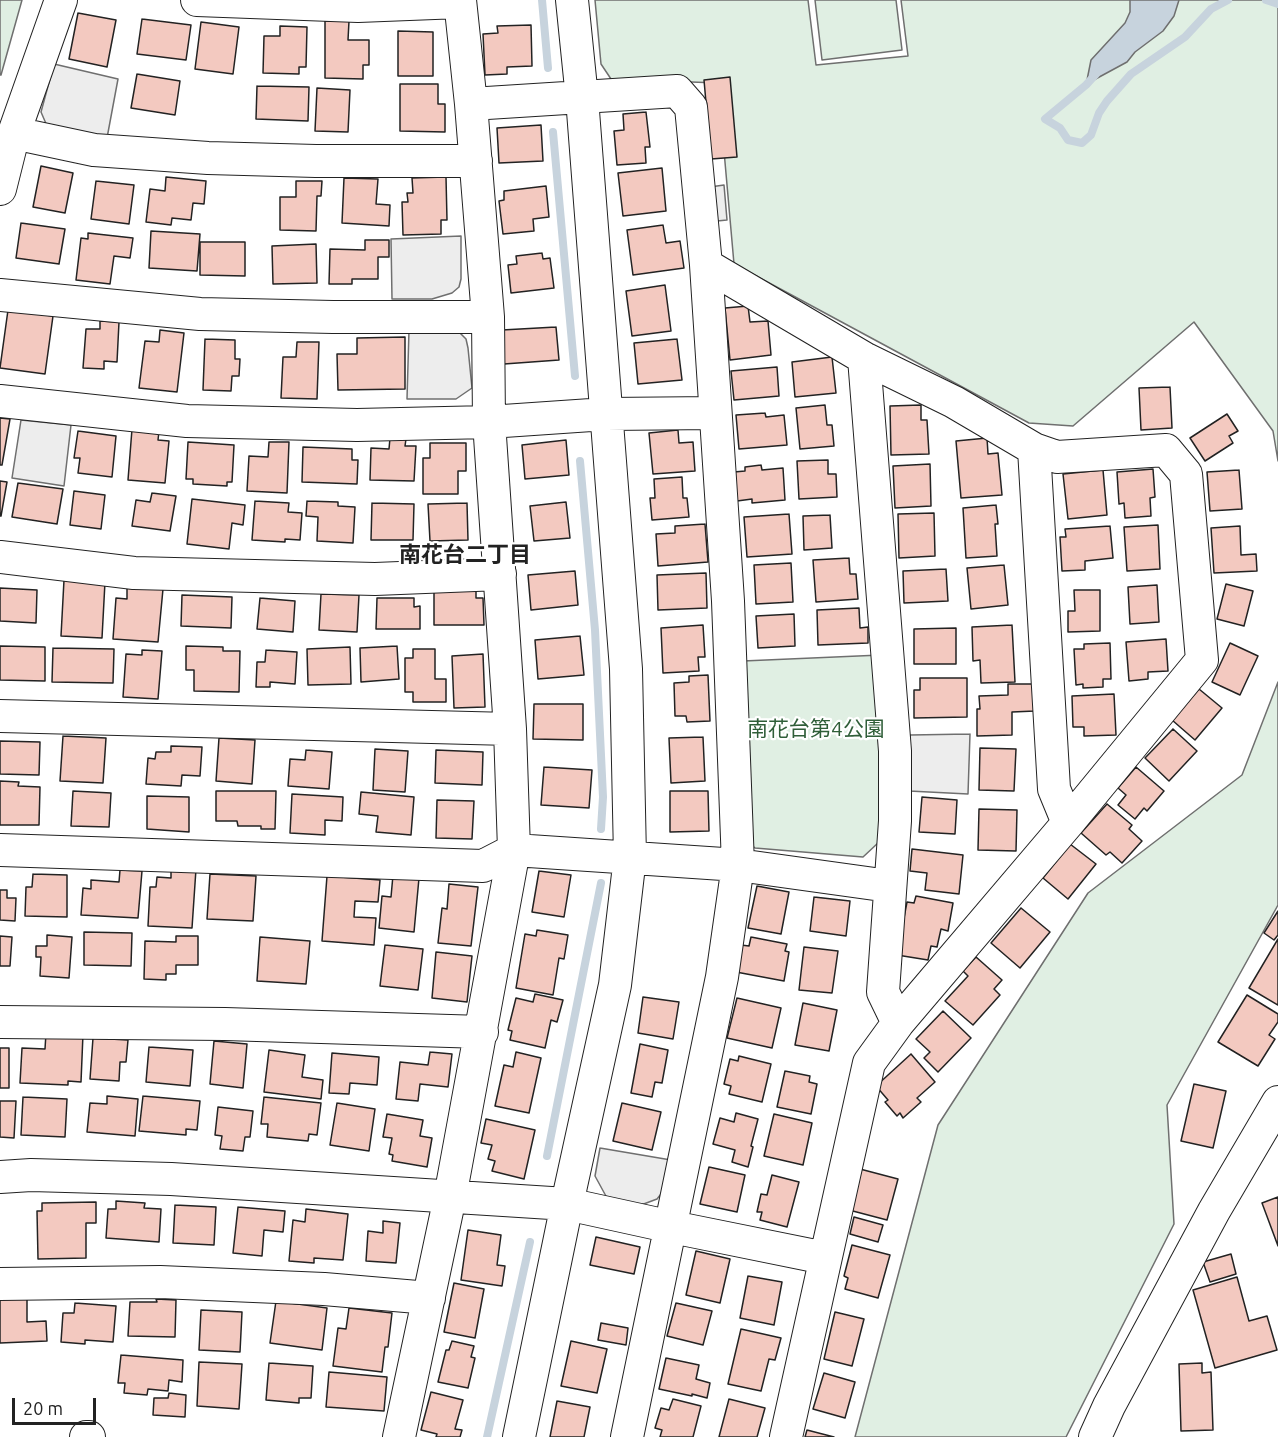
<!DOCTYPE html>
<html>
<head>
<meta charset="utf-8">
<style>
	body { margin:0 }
	#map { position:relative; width:1278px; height:1437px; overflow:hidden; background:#fff; font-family:Ubuntu,sans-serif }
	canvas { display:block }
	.scale { position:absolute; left:12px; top:1398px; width:84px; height:27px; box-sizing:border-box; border:3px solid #222; border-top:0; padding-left:8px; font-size:18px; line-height:21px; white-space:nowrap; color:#222; -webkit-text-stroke:4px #fff; paint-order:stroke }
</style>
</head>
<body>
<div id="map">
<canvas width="1278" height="1437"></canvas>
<div class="scale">20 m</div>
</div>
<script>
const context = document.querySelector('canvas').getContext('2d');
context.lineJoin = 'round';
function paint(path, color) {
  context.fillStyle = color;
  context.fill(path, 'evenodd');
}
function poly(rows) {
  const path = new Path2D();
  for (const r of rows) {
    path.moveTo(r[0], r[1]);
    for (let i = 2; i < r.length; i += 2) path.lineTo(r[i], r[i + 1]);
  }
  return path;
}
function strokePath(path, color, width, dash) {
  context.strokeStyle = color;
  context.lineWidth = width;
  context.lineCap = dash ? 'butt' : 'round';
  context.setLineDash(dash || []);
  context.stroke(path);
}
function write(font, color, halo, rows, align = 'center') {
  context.font = font + ' Ubuntu,"Noto Sans JP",sans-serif';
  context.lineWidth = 4.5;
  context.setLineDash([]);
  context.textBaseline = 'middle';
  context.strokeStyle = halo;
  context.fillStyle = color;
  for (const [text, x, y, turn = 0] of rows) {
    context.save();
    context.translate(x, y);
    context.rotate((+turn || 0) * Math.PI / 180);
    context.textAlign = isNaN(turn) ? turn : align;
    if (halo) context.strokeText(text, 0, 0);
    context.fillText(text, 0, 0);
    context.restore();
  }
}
const green = poly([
	[0,0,22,0,1,75,0,75,0,0],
	[595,0,808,0,816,65,908,56,901,0,1278,0,1278,461,1273,431,1194,322,1073,426,1029,423,734,264,718,83,611,79,601,64,595,0],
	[815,0,896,0,902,50,822,60,815,0],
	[881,655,886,753,878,843,863,857,755,848,744,838,743,661,881,655],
	[1278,682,1278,905,1167,1105,1174,1224,1066,1437,855,1437,938,1125,1088,893,1242,775,1278,682]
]);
paint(green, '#e0efe3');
strokePath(green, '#6f6f6f', 1.5);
const parking = poly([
	[54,64,118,79,107,138,47,126,41,112,54,64],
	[724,185,727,220,707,222,703,188,724,185],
	[461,236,461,279,459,287,452,293,432,299,392,299,391,239,461,236],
	[409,330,459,332,466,339,468,348,472,388,456,399,407,399,409,330],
	[21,420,71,425,64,486,12,478,21,420],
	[970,734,968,794,909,791,910,735,970,734],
	[600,1148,671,1160,661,1194,657,1199,641,1205,607,1198,595,1176,600,1148]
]);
paint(parking, '#ededed');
strokePath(parking, '#6f6f6f', 1.5);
const water = poly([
	[1130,0,1179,0,1174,16,1163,31,1135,52,1127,62,1090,82,1087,80,1091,60,1125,23,1130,12,1130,0]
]);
paint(water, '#c7d3dd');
strokePath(water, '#6f6f6f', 1.5);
strokePath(poly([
	[542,0,548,68],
	[1266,0,1278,4],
	[1096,74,1086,85,1045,119,1060,128,1068,140,1082,143,1091,135,1099,113,1107,101,1131,74,1185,37,1211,9,1228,0],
	[553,132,575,376],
	[580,461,595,630,603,797,601,829],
	[547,1156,601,883],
	[487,1437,530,1242]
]), '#c7d3dd', 8);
const building = poly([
	[78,13,116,20,107,67,69,59,78,13],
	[142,19,191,25,186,60,137,54,142,19],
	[325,21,349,21,348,40,369,40,369,65,363,65,363,79,325,78,325,21],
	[201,22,239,27,233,74,195,69,201,22],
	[531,25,532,66,507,67,507,74,485,75,483,34,498,33,497,26,531,25],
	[280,26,307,27,306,67,299,67,299,74,263,73,264,36,280,36,280,26],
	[398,31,433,32,433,76,398,76,398,31],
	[137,74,180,81,175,115,131,108,137,74],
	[730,77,737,157,711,159,704,80,730,77],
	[400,84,438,84,438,104,445,104,445,132,400,131,400,84],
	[257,86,309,87,308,121,256,119,257,86],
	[317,88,350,90,348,132,315,131,317,88],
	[646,112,650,147,645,147,646,163,617,165,614,131,624,130,623,114,646,112],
	[541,125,543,161,499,163,497,128,541,125],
	[41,166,73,173,65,213,33,207,41,166],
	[662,168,666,211,623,216,618,173,662,168],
	[166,177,206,181,204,204,193,203,191,220,172,218,171,225,146,222,150,189,165,191,166,177],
	[446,177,447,220,441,220,441,234,403,235,402,202,408,202,407,193,413,193,412,178,446,177],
	[344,178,378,179,376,204,390,205,389,226,342,223,344,178],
	[96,181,134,185,129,224,91,219,96,181],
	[296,181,322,181,321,196,317,196,316,231,280,230,280,197,296,197,296,181],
	[546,186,549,217,533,219,534,231,503,234,499,201,504,200,504,191,546,186],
	[21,223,65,229,59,264,16,258,21,223],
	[663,225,666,243,680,241,684,268,633,275,627,230,663,225],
	[151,231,200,234,197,271,149,268,151,231],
	[88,233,133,238,130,258,114,256,110,284,76,280,81,238,88,239,88,233],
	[365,240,389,240,389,257,378,257,378,279,352,279,352,284,329,284,330,249,365,250,365,240],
	[200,242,245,242,245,276,200,275,200,242],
	[316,244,317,283,273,284,272,246,316,244],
	[542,253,543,259,550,258,554,288,511,293,508,265,517,264,516,256,542,253],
	[665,285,671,331,632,336,626,291,665,285],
	[748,306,750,322,768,321,771,355,730,360,725,308,748,306],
	[8,310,53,316,45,374,0,368,8,310],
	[100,321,119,322,117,362,104,361,104,369,83,368,86,329,100,329,100,321],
	[556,327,559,360,504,364,502,330,556,327],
	[160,330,184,333,177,392,139,388,145,341,159,342,160,330],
	[405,337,405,389,338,390,337,354,357,354,357,338,405,337],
	[205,339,235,340,235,359,240,359,239,376,232,376,231,391,203,390,205,339],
	[677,339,682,380,638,384,634,343,677,339],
	[297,342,319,342,317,399,281,398,283,357,296,357,297,342],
	[832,357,836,393,795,397,792,362,832,357],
	[777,367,779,396,734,400,731,371,777,367],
	[1170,387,1172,428,1141,430,1139,388,1170,387],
	[825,405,827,425,832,425,834,446,800,449,796,408,825,405],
	[921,405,921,420,927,420,929,454,891,455,890,406,921,405],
	[765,413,766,417,784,415,787,445,739,449,736,415,765,413],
	[1227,414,1238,431,1229,436,1233,443,1205,461,1190,438,1227,414],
	[0,418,10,419,2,465,0,465,0,418],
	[132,429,159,431,158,440,169,441,165,483,128,480,132,429],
	[678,430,679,443,693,442,695,471,653,474,649,433,678,430],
	[78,431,116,436,112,477,78,473,80,458,74,458,78,431],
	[390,438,406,439,405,446,416,446,414,481,370,480,371,448,389,449,390,438],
	[987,438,988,454,998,453,1002,495,961,498,956,441,987,438],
	[566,440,569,475,525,479,522,445,566,440],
	[188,442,234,445,232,482,227,482,227,486,193,484,193,479,186,479,188,442],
	[269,442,289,442,287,493,247,491,249,456,268,457,269,442],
	[430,443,466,443,466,471,458,471,458,494,423,494,423,458,430,458,430,443],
	[303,447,352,449,352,460,358,460,357,484,302,482,303,447],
	[828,460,828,474,836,474,837,497,799,499,797,461,828,460],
	[930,464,931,506,895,508,893,466,930,464],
	[761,465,762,470,783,468,785,500,752,503,752,499,737,501,734,472,745,471,745,467,761,465],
	[1153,469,1155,497,1150,498,1151,516,1125,518,1124,503,1119,504,1117,472,1153,469],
	[1103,470,1107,515,1068,519,1063,474,1103,470],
	[1239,470,1242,509,1210,511,1207,472,1239,470],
	[682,477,683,498,687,498,689,517,652,520,650,498,655,498,654,479,682,477],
	[0,481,7,482,1,516,0,516,0,481],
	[18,483,63,489,57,524,12,517,18,483],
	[74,491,105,495,101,529,70,525,74,491],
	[152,493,176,496,170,531,132,526,136,500,150,502,152,493],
	[192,499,245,505,243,525,232,523,229,549,187,544,192,499],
	[255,501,289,503,288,512,302,513,300,540,285,539,285,542,252,540,255,501],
	[307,501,338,502,338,506,355,507,353,543,317,541,318,517,306,516,307,501],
	[566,502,570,538,534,541,530,506,566,502],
	[372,503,414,504,413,540,371,540,372,503],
	[467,503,468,540,430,541,428,504,467,503],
	[996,505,998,524,995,524,997,556,966,558,963,508,996,505],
	[934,513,935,556,899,558,898,514,934,513],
	[789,514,792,554,747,557,744,517,789,514],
	[830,515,832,548,804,550,803,516,830,515],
	[705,524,708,562,658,566,656,534,675,533,675,526,705,524],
	[1158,525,1160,569,1127,571,1124,527,1158,525],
	[1110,526,1113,558,1085,561,1085,570,1062,571,1060,537,1066,537,1065,529,1110,526],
	[1240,526,1241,555,1256,554,1257,571,1214,573,1211,528,1240,526],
	[849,558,850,574,856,574,858,599,816,602,813,560,849,558],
	[791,563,793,602,756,604,754,565,791,563],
	[1004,565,1008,605,971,609,967,568,1004,565],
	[946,569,948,601,904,603,903,571,946,569],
	[575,571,578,605,531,610,528,575,575,571],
	[706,573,707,608,658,610,657,575,706,573],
	[64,580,105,582,102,638,61,636,64,580],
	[1226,584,1253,591,1244,626,1217,619,1226,584],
	[1157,585,1159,622,1130,624,1128,587,1157,585],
	[127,587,163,589,158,642,113,639,116,598,127,599,127,587],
	[0,588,37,590,36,623,0,621,0,588],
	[434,590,476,590,476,598,483,598,484,625,434,625,434,590],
	[1074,590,1100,590,1100,631,1068,632,1068,611,1075,611,1074,590],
	[321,594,359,595,357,632,319,630,321,594],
	[182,595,232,597,231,628,181,626,182,595],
	[260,598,295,601,293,632,257,629,260,598],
	[377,598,414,598,414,607,420,606,420,629,376,629,377,598],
	[859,608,860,628,868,627,868,643,818,645,817,610,859,608],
	[794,614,795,646,758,648,756,616,794,614],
	[703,625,705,657,698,657,699,671,663,673,661,628,703,625],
	[1012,625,1015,682,981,683,980,660,973,661,972,627,1012,625],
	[956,628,956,664,914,664,914,629,956,628],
	[580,636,584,675,538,679,535,640,580,636],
	[1166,639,1168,671,1148,672,1148,679,1129,681,1126,642,1166,639],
	[1110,643,1111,679,1103,679,1103,687,1083,688,1083,684,1076,685,1074,649,1084,649,1084,644,1110,643],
	[1230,643,1258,656,1240,695,1212,682,1230,643],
	[0,646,45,647,45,681,0,680,0,646],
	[186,646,223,647,223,651,240,651,239,692,194,691,194,670,186,670,186,646],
	[397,646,399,679,361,682,360,648,397,646],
	[350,647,351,684,308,685,307,649,350,647],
	[53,648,114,649,113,683,52,682,53,648],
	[413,649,435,649,435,679,446,679,446,702,413,702,413,692,405,692,405,658,413,658,413,649],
	[142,650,162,651,158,699,123,697,126,654,142,655,142,650],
	[266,650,297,652,295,684,270,682,270,687,256,687,257,662,265,662,266,650],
	[483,654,485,707,454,708,452,656,483,654],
	[708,675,710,721,687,722,686,716,675,716,674,683,689,682,689,676,708,675],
	[920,678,967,678,967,717,914,718,914,690,920,690,920,678],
	[1008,684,1035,684,1035,711,1012,712,1012,735,977,736,977,709,980,709,979,696,1008,695,1008,684],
	[1199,689,1222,708,1195,740,1172,720,1199,689],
	[1114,694,1116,735,1084,736,1084,727,1073,727,1072,696,1114,694],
	[534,704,583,704,583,740,533,739,534,704],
	[1173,729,1197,751,1169,781,1145,758,1173,729],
	[63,736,106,738,103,783,60,781,63,736],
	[703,737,705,781,671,783,669,738,703,737],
	[219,738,255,740,252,784,216,781,219,738],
	[0,741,40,742,39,775,0,774,0,741],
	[171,746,202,747,200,776,182,775,181,786,146,784,148,758,155,759,156,752,171,752,171,746],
	[980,748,1016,749,1014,791,979,790,980,748],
	[375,749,408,751,405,792,373,790,375,749],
	[306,750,332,752,329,789,288,786,290,759,305,760,306,750],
	[436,750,483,752,482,785,435,783,436,750],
	[544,767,592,770,589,808,541,805,544,767],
	[1136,767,1164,791,1147,811,1144,808,1135,819,1118,805,1126,795,1118,788,1136,767],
	[0,781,19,782,18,786,40,787,39,825,0,825,0,781],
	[73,791,111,793,109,827,71,826,73,791],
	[216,791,276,791,275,829,261,829,261,826,238,826,237,821,216,821,216,791],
	[670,791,708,791,709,831,670,832,670,791],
	[361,792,414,797,411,835,376,832,378,816,359,814,361,792],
	[292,794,343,797,342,821,325,820,325,835,290,833,292,794],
	[147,796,189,797,189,832,147,829,147,796],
	[922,797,957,800,955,834,919,832,922,797],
	[437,800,474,801,472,839,436,838,437,800],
	[1107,804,1132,825,1129,829,1142,841,1122,863,1110,852,1106,855,1081,833,1107,804],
	[979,809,1017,810,1016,851,978,850,979,809],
	[1070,844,1096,864,1068,899,1043,878,1070,844],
	[912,849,963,855,959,894,925,890,927,873,910,871,912,849],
	[171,868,196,869,192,928,148,926,150,887,156,887,157,877,171,878,171,868],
	[120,870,142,871,138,918,81,915,83,888,91,889,91,880,119,882,120,870],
	[539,871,571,875,564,917,532,912,539,871],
	[33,874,67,875,67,917,25,916,26,887,32,887,33,874],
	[210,874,256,876,253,921,207,919,210,874],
	[393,875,419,878,414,932,379,928,382,896,391,897,393,875],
	[327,876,380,880,378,902,355,901,354,917,376,918,374,945,322,941,327,876],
	[449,884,478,887,471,946,438,943,442,908,447,909,449,884],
	[757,886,789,892,781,934,748,928,757,886],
	[0,890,7,890,7,898,16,898,15,921,0,920,0,890],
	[916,896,953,903,948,931,941,929,937,947,931,946,928,960,897,955,907,902,914,903,916,896],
	[814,897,850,901,846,936,810,931,814,897],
	[1021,908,1050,932,1020,968,991,943,1021,908],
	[1278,911,1278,935,1274,940,1264,933,1278,911],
	[537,930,568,935,564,959,559,958,553,995,516,988,525,934,536,936,537,930],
	[84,932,132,933,131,966,84,965,84,932],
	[47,935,72,937,69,978,40,976,41,957,36,957,36,946,47,946,47,935],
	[0,936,12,937,10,966,0,966,0,936],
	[176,936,198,936,198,965,176,965,176,974,166,974,166,980,144,979,145,941,176,942,176,936],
	[260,937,310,941,306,984,257,981,260,937],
	[751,937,787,944,785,951,789,952,784,981,736,972,741,945,749,946,751,937],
	[1278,939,1278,1005,1249,988,1278,939],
	[385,945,423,949,418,990,380,986,385,945],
	[804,947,838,951,832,993,799,990,804,947],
	[436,952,472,956,467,1002,432,998,436,952],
	[976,957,1002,980,994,989,1000,995,973,1025,945,1001,968,976,963,971,976,957],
	[535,994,563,1000,557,1022,551,1020,545,1048,510,1040,512,1031,508,1030,516,998,533,1002,535,994],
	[1247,995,1278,1014,1278,1022,1269,1035,1275,1039,1258,1066,1218,1042,1247,995],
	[643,997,679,1002,673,1039,638,1033,643,997],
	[737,998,781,1008,772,1048,727,1038,737,998],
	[803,1003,837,1010,829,1051,795,1045,803,1003],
	[943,1011,971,1038,938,1072,924,1058,930,1052,916,1039,943,1011],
	[46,1033,83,1034,81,1082,68,1081,68,1085,20,1083,22,1048,45,1049,46,1033],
	[93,1038,128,1040,126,1062,120,1062,119,1081,90,1079,93,1038],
	[214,1041,247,1044,243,1088,210,1084,214,1041],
	[640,1044,668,1050,662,1083,655,1082,652,1097,631,1093,640,1044],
	[149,1047,193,1050,190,1086,146,1082,149,1047],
	[0,1048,9,1048,9,1088,0,1088,0,1048],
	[269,1050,305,1055,302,1077,323,1080,321,1099,264,1092,269,1050],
	[430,1052,452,1054,448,1087,420,1084,418,1101,396,1099,400,1062,428,1065,430,1052],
	[516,1052,541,1058,529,1113,495,1106,504,1065,513,1067,516,1052],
	[332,1053,379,1057,377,1085,350,1083,349,1094,329,1093,332,1053],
	[911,1054,935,1082,917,1098,921,1102,903,1118,900,1113,897,1116,885,1102,888,1100,876,1086,911,1054],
	[739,1056,771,1064,762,1102,729,1094,731,1086,724,1084,730,1059,738,1061,739,1056],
	[785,1071,810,1076,809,1082,817,1084,811,1114,777,1107,785,1071],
	[1194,1084,1226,1091,1213,1148,1181,1141,1194,1084],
	[107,1096,138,1099,135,1136,87,1132,90,1103,107,1104,107,1096],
	[143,1096,200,1101,197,1130,186,1129,186,1135,139,1131,143,1096],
	[23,1097,67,1099,65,1137,21,1135,23,1097],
	[264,1097,321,1103,317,1135,309,1134,308,1141,267,1137,268,1124,261,1124,264,1097],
	[0,1101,16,1101,14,1138,0,1137,0,1101],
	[337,1103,375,1109,369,1151,330,1145,337,1103],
	[622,1103,661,1112,652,1150,613,1141,622,1103],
	[218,1107,253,1111,250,1137,245,1137,243,1151,220,1149,222,1136,215,1135,218,1107],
	[736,1113,758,1119,751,1146,753,1147,748,1167,732,1162,735,1150,713,1144,720,1118,734,1122,736,1113],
	[387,1114,423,1120,420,1136,432,1138,427,1167,392,1161,393,1155,389,1154,392,1138,383,1137,387,1114],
	[774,1114,812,1123,803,1165,764,1156,774,1114],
	[486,1119,535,1130,524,1179,492,1171,495,1161,488,1159,492,1145,481,1143,486,1119],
	[709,1167,745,1175,737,1212,700,1204,709,1167],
	[860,1169,898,1179,887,1220,849,1210,860,1169],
	[772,1175,799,1182,787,1227,760,1220,762,1212,757,1212,761,1194,767,1195,772,1175],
	[1278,1197,1278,1246,1262,1203,1278,1197],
	[116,1201,145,1203,144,1208,161,1209,159,1242,106,1238,108,1209,116,1209,116,1201],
	[96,1202,96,1223,86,1223,86,1258,38,1259,37,1211,42,1211,42,1203,96,1202],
	[175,1205,216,1207,214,1245,173,1243,175,1205],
	[238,1207,285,1211,283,1232,264,1230,262,1256,233,1253,238,1207],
	[306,1209,348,1214,343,1260,314,1258,314,1263,289,1261,293,1220,305,1222,306,1209],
	[854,1217,883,1225,878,1242,850,1234,854,1217],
	[383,1221,400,1223,396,1263,366,1261,368,1231,383,1233,383,1221],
	[468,1230,501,1235,497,1265,505,1266,502,1286,461,1280,468,1230],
	[596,1237,640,1247,634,1274,590,1265,596,1237],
	[852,1245,890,1255,878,1298,845,1289,848,1278,844,1276,852,1245],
	[696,1251,730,1259,720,1303,686,1295,696,1251],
	[1231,1254,1236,1274,1210,1282,1203,1262,1231,1254],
	[748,1276,782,1282,774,1325,740,1318,748,1276],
	[1237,1277,1249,1321,1267,1316,1277,1350,1215,1368,1193,1290,1237,1277],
	[454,1283,484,1289,475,1338,444,1332,454,1283],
	[27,1298,27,1322,46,1321,47,1341,0,1343,0,1299,27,1298],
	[156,1299,176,1300,175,1337,128,1336,130,1302,157,1302,156,1299],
	[276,1301,327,1308,322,1350,270,1343,276,1301],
	[75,1303,116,1306,113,1342,85,1340,85,1344,61,1342,63,1313,74,1313,75,1303],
	[676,1303,712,1311,703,1345,667,1336,676,1303],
	[349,1308,392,1313,388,1347,385,1347,382,1372,333,1366,338,1328,346,1329,349,1308],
	[201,1310,242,1312,240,1352,199,1350,201,1310],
	[835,1312,864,1319,852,1366,824,1359,835,1312],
	[601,1323,628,1328,626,1345,598,1340,601,1323],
	[741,1329,781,1338,775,1360,769,1359,761,1391,728,1384,741,1329],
	[452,1341,474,1346,471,1357,475,1358,468,1388,438,1382,446,1350,449,1350,452,1341],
	[571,1341,607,1349,597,1393,561,1386,571,1341],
	[121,1355,183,1360,182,1382,169,1380,168,1391,148,1389,147,1395,124,1393,125,1383,118,1383,121,1355],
	[666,1358,699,1365,696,1379,710,1383,707,1398,692,1394,692,1396,659,1389,666,1358],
	[199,1362,242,1364,239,1409,197,1406,199,1362],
	[269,1363,313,1366,311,1398,299,1398,299,1403,266,1400,269,1363],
	[1202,1363,1202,1373,1211,1372,1213,1430,1181,1431,1179,1364,1202,1363],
	[329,1372,387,1377,384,1411,326,1407,329,1372],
	[824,1373,855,1382,845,1418,813,1409,824,1373],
	[431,1392,463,1400,455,1429,462,1430,460,1437,436,1437,437,1434,421,1430,431,1392],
	[169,1393,186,1395,185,1417,153,1415,154,1398,168,1398,169,1393],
	[673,1399,701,1406,693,1437,660,1437,662,1430,655,1428,661,1408,669,1410,673,1399],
	[729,1399,765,1408,757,1437,719,1437,729,1399],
	[557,1401,590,1407,584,1437,550,1437,557,1401],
	[807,1430,834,1437,805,1437,807,1430]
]);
paint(building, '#f3c9c0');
strokePath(building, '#222', 1.5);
const minor = poly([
	[197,0,358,6,460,2],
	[471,104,677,91,691,107,706,265,728,601,738,865,722,977,627,1437],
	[14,133,94,150,208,158,316,161,476,161],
	[0,189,14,133,61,0],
	[706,265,864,358,954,402,1034,449,1057,457,1166,450,1186,474,1202,660,1068,823,898,1023,869,1063,786,1437],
	[0,295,200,314,333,317,488,317],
	[864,358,895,751,895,821,883,992,898,1023],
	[0,401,187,421,357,425,489,422,606,414,715,413],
	[1034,449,1054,789,1068,823],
	[0,557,134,573,375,579,500,574],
	[0,716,510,729],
	[0,850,483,866,514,850,738,865,889,886],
	[0,1022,225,1024,482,1032],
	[0,1177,31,1175,171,1179,567,1204,672,1227,825,1258],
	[0,1284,160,1282,324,1289,429,1298],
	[86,1437,89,1437],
	[399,1437,450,1197,514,850,510,729,489,422,488,317,471,104,460,0],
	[519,1437,567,1204,615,985,630,857,626,669,582,98,572,0],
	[1095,1437,1109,1406,1214,1211,1278,1102]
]);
strokePath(minor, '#222', 34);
strokePath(minor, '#fff', 32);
write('21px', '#2f5e38', '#fff', [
	["南花台第4公園",816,729]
]);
write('bold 22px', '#222', '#fff', [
	["南花台二丁目",465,555]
]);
</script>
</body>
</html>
